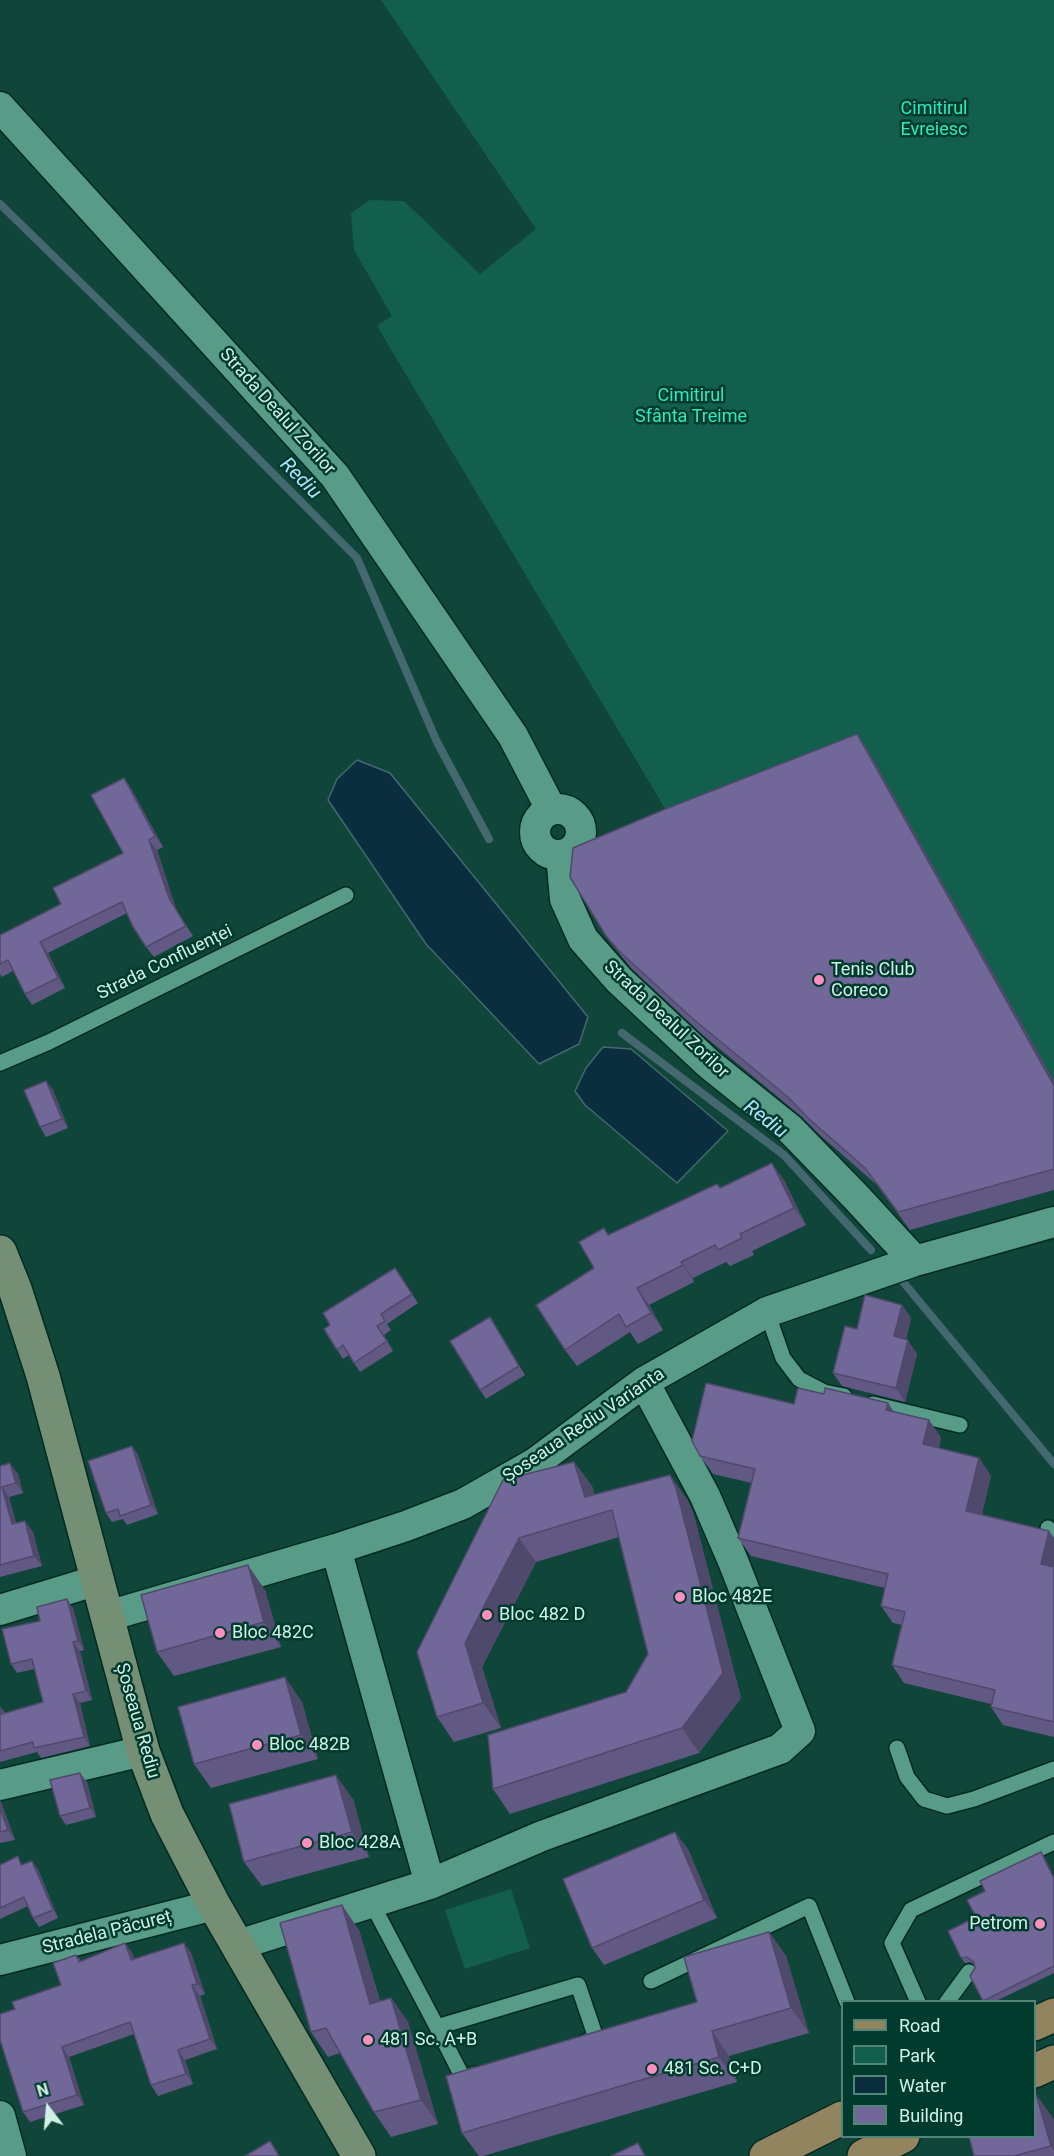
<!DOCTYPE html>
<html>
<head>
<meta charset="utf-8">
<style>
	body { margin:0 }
	#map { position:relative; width:1054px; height:2156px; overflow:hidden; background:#0f4639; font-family:Roboto,sans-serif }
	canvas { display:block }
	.legend { position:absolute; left:841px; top:2000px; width:195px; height:138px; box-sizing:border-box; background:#003b2e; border:2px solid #538478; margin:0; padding:8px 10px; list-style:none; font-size:18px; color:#d0f1e6 }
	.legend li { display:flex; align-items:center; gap:12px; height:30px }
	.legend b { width:30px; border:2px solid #538478 }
	.north { position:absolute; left:18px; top:2078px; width:60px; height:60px; -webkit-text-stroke:4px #003b2e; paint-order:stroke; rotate:344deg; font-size:16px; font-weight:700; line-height:24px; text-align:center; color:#d0f1e6 }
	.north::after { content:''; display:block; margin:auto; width:21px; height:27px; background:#d0f1e6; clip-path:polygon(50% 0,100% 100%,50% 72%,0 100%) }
</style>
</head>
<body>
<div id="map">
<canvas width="1054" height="2156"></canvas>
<ul class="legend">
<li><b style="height:8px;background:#938460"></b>Road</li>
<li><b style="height:16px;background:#115f4c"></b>Park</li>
<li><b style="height:16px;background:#0a2e3e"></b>Water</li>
<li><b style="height:16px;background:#716899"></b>Building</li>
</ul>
<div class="north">N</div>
</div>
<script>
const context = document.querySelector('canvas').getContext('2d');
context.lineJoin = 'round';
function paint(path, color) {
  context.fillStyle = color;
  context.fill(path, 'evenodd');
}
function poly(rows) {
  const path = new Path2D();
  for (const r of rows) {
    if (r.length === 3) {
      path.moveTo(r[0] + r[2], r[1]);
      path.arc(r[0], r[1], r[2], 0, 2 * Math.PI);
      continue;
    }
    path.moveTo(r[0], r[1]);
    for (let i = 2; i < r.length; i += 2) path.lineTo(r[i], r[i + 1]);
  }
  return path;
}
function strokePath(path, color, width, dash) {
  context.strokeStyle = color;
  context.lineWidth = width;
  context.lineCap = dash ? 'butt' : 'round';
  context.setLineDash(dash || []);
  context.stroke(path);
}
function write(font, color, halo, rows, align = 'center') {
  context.font = font + ' Roboto,sans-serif';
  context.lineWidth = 5;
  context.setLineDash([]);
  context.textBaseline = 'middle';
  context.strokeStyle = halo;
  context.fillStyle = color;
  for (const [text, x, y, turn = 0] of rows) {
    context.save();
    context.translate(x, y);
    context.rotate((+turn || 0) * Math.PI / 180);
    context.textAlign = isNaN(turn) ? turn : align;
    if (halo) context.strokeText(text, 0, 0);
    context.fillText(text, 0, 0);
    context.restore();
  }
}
paint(poly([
	[381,0,1054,0,1054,1081,869,752,676,827,377,326,392,316,354,250,351,213,370,200,404,201,480,274,536,229],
	[511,1889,530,1948,465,1969,445,1910]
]), '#115f4c');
const water = poly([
	[357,760,390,773,588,1017,579,1044,539,1064,426,944,328,800,337,779,357,760],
	[603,1047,631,1049,728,1131,677,1183,585,1105,575,1091,586,1068,603,1047]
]);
paint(water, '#0a2e3e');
strokePath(water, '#456870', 1.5);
strokePath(poly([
	[0,204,163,363,357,558,437,742,489,839],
	[622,1033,784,1155,871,1250],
	[904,1283,1054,1464]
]), '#456870', 8);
const lane = poly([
	[0,1063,49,1042,346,895],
	[767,1312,783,1358,799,1379,824,1392,844,1396],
	[873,1404,960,1425],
	[1048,1528,1054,1534],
	[897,1748,907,1777,924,1799,947,1806,974,1799,1054,1769],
	[371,1902,437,2027,578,1985,596,2038,585,2042],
	[651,1981,809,1906,847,2002],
	[918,2002,892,1943,911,1910,1054,1842],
	[947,2002,969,1972],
	[437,2027,463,2078,475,2074]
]);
const street = poly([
	[0,107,335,476,513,736,551,809],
	[558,832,23],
	[561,855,565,899,583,939,619,980,709,1064,790,1129,856,1197,915,1261],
	[0,1610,98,1580],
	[108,1616,336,1549,406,1526,463,1504,535,1463,644,1382,767,1312,915,1261,1054,1222],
	[0,1785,143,1751],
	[430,1884,542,1836,780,1749,800,1731,733,1561,705,1496,644,1382],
	[238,1945,430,1884,336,1549],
	[0,1960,214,1905],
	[0,2116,11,2156]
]);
const secondary = poly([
	[0,1252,15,1289,43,1376,143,1751,167,1814,214,1905,359,2156]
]);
const primary = poly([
	[1034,2024,1054,2015],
	[1034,2071,1054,2062],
	[766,2156,842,2118],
	[864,2156,903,2136]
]);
strokePath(lane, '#042a21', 18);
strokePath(street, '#042a21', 33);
strokePath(secondary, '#042a21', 36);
strokePath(primary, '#042a21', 36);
strokePath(lane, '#589b87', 15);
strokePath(street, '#589b87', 30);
strokePath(secondary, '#758f74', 33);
strokePath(primary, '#938460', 33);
paint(poly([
	[857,734,869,752,1054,1081,1054,1190,910,1230,877,1185,821,1136,801,1116,704,1036,631,968,619,953,606,936],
	[124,778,131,788,163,847,157,850,176,909,193,936,154,957,146,947,127,913,48,953,65,988,32,1005,25,994,13,971,2,977,0,974,0,935,61,904,123,853],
	[53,1090,68,1128,46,1137,40,1127],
	[784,1180,806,1225,752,1251,754,1255,730,1266,726,1262,693,1278,694,1282,649,1305,663,1330,638,1344,630,1332,577,1366,565,1350,594,1268,609,1235,717,1184,720,1188],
	[395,1268,418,1303,387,1324,391,1330,384,1335,393,1351,360,1372,349,1355,343,1359,324,1329,330,1325],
	[902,1305,911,1318,906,1340,917,1354,905,1402,842,1386,833,1373,857,1329],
	[490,1317,525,1375,486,1399,480,1390],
	[894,1411,941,1437,939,1448,979,1458,991,1476,982,1514,1054,1538,1054,1737,1003,1725,991,1707,991,1704,904,1683,892,1665,902,1625,893,1623,881,1606,885,1588,751,1556,738,1538,752,1483,713,1474,700,1456],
	[132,1446,138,1455,158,1514,127,1525,123,1519,112,1522,106,1513],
	[574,1462,592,1486,594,1494,687,1499,693,1512,741,1698,699,1753,510,1814,493,1789,626,1692,648,1654,619,1537,536,1562,482,1667,501,1728,454,1742,437,1717,417,1652],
	[0,1466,18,1474,23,1493,9,1497,16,1523,25,1521,33,1532,42,1566,0,1577],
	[265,1590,281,1647,174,1676,157,1652],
	[73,1608,84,1650,80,1651,92,1700,80,1703,90,1746,41,1758,37,1752,0,1762,0,1706,5,1713,43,1702,34,1669,17,1673,11,1664,40,1621],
	[302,1702,318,1759,211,1788,194,1764],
	[87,1782,96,1817,66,1825,60,1816],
	[353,1799,369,1857,262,1886,244,1862],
	[0,1800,15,1840,0,1843],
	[688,1849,717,1918,604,1965,592,1948],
	[1044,1857,1054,1877,1054,1973,996,2001,983,2001,970,1976,975,1968,974,1965,971,1962,965,1963,961,1958,985,1891],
	[23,1864,38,1869,58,1918,39,1927,33,1918,28,1906,0,1919,0,1865],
	[359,1930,380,2001,391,1998,408,2022,438,2124,391,2137,374,2112,340,2053,328,2057,311,2032],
	[769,1932,786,1956,809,2033,729,2056,737,2082,483,2156,479,2156,462,2133,697,2002],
	[125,1943,132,1953,134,1959,184,1943,191,1953,205,1994,200,1996,217,2049,185,2060,193,2084,158,2096,151,2085,134,2034,69,2057,84,2105,30,2122,23,2112,15,2009,61,1985,76,1955,81,1961],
	[1053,2118,1054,2122,1054,2156,974,2156]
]), '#615984');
paint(poly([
	[857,734,869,752,1054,1081,1054,1086],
	[124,778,131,788,163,847,155,836],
	[149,840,157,850,176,909,193,936,169,898],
	[40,942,48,953,65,988,58,978],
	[46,1081,53,1090,68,1128,62,1119],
	[772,1163,784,1180,806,1225,794,1208],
	[681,1262,693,1278,694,1282,683,1265],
	[637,1288,649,1305,663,1330,651,1313],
	[902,1305,911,1318,903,1350,894,1336],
	[908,1340,917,1354,905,1402,896,1388],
	[888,1403,900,1421,886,1410],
	[929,1420,941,1437,935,1462,923,1444],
	[132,1446,138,1455,158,1514,151,1505],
	[979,1458,991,1476,979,1528,966,1511],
	[574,1462,592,1486,600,1513,585,1497],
	[10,1463,18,1474,23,1493,16,1483],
	[670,1475,687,1499,693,1512,741,1698,699,1753,682,1728],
	[2,1487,9,1497,19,1535,12,1524],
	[25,1521,33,1532,42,1566,34,1556],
	[1049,1531,1054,1538,1054,1578,1041,1564],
	[519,1538,536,1562,482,1667,501,1728,483,1703,465,1643],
	[248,1565,265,1590,281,1647,264,1622],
	[67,1599,73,1608,84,1650,78,1641],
	[73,1642,80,1651,92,1700,86,1691],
	[285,1677,302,1702,318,1759,301,1735],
	[73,1694,80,1703,90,1746,84,1737],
	[80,1773,87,1782,96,1817,90,1808],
	[336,1775,353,1799,369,1857,352,1832],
	[0,1800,1,1802,15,1840,8,1830,0,1808],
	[675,1832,688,1849,717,1918,704,1900],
	[1041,1852,1044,1857,1054,1877,1054,1879],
	[32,1861,38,1869,58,1918,53,1910],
	[342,1905,359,1930,387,2028,370,2004],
	[769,1932,786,1956,809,2033,791,2008],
	[125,1943,132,1953,139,1971,131,1960],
	[184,1943,191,1953,205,1994,197,1984],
	[192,1985,200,1996,217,2049,210,2039],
	[391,1998,408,2022,438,2124,421,2100],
	[712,2031,729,2056,737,2082,719,2057],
	[62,2047,69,2057,84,2105,77,2095],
	[178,2050,185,2060,193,2084,186,2074],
	[1036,2094,1053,2118,1054,2122,1054,2150,1051,2146]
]), '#4f496b');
const building = poly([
	[857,734,1054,1086,1054,1169,898,1212,865,1168,808,1118,789,1098,692,1018,619,951,606,936,570,877,573,848,663,810,857,734],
	[124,778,155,836,149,840,169,898,186,926,146,947,132,925,122,902,40,942,58,978,25,994,8,960,0,964,0,935,61,904,53,888,123,853,91,795,124,778],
	[46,1081,62,1119,40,1127,24,1090,46,1081],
	[772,1163,794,1208,740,1234,742,1238,718,1250,715,1245,681,1262,683,1265,637,1288,651,1313,626,1327,619,1314,565,1350,536,1305,594,1268,579,1242,604,1228,608,1235,717,1184,720,1188,772,1163],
	[395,1268,412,1294,381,1314,385,1321,377,1326,387,1341,354,1363,343,1345,337,1350,324,1329,330,1325,323,1313,395,1268],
	[865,1295,902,1305,894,1336,908,1340,896,1388,833,1373,845,1326,857,1329,865,1295],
	[490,1317,519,1366,480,1390,450,1341,490,1317],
	[706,1383,794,1404,798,1388,824,1394,825,1388,888,1403,886,1410,929,1420,923,1444,979,1458,966,1511,1049,1531,1041,1564,1054,1567,1054,1722,991,1707,995,1690,892,1665,905,1612,881,1606,888,1574,738,1538,755,1469,700,1456,692,1441,706,1383],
	[132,1446,151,1505,120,1516,118,1509,106,1513,88,1461,132,1446],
	[574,1462,585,1497,670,1475,676,1488,723,1673,682,1728,493,1789,488,1735,626,1692,648,1654,612,1510,519,1538,465,1643,483,1703,437,1717,417,1652,503,1480,574,1462],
	[10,1463,16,1483,2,1487,12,1524,25,1521,34,1556,0,1565,0,1466,10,1463],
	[248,1565,264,1622,157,1652,141,1595,248,1565],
	[67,1599,78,1641,73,1642,86,1691,73,1694,84,1737,34,1748,33,1742,0,1751,0,1707,2,1714,43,1702,32,1659,11,1664,2,1629,40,1621,37,1607,67,1599],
	[285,1677,301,1735,194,1764,178,1707,285,1677],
	[80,1773,90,1808,60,1816,50,1780,80,1773],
	[336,1775,352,1832,244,1862,229,1804,336,1775],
	[0,1808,8,1830,0,1832,0,1808],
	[675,1832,704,1900,592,1948,563,1879,675,1832],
	[1041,1852,1054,1879,1054,1966,983,2001,970,1976,975,1968,974,1962,967,1957,961,1958,948,1931,976,1917,967,1900,985,1891,980,1881,1041,1852],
	[18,1856,21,1865,32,1861,53,1910,33,1918,24,1897,0,1908,0,1865,18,1856],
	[342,1905,370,2004,391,1998,421,2100,374,2112,326,2028,311,2032,280,1923,342,1905],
	[769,1932,791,2008,712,2031,719,2057,462,2133,446,2076,697,2002,684,1957,769,1932],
	[125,1943,131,1960,184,1943,197,1984,192,1985,210,2039,178,2050,186,2074,151,2085,130,2022,62,2047,77,2095,23,2112,0,2040,0,2014,15,2009,12,2002,61,1985,53,1963,76,1955,79,1962,125,1943],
	[1035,2094,1036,2094,1051,2146,1014,2156,974,2156,969,2136,1035,2136,1035,2094],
	[270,2141,279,2156,245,2156,270,2141],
	[638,2143,645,2156,611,2156,638,2143]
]);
paint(building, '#716899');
strokePath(building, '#4f496b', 1.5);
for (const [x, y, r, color] of [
	[819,980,6,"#fd8ec0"],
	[680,1597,6,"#fd8ec0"],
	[487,1615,6,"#fd8ec0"],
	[220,1633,6,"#fd8ec0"],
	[257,1745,6,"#fd8ec0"],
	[307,1843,6,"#fd8ec0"],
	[1040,1924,6,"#fd8ec0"],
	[368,2040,6,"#fd8ec0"],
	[652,2069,6,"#fd8ec0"]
]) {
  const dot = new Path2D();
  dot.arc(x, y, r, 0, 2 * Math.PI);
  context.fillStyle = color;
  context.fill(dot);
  strokePath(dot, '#003b2e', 2);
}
write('18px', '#2bebc0', '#003b2e', [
	["Cimitirul",934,109],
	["Evreiesc",934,130],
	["Cimitirul",691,396],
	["Sfânta Treime",691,417]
]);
write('18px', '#d0f1e6', '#003b2e', [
	["Strada Dealul Zorilor",277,412,48],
	["Strada Confluenței",165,963,-26],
	["Strada Dealul Zorilor",666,1020,43],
	["Șoseaua Rediu Varianta",584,1426,-34],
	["Șoseaua Rediu",137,1721,74],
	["Stradela Păcureț",107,1933,-14]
]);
write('18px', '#d0f1e6', '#003b2e', [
	["Tenis Club",831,970],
	["Coreco",831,991],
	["Bloc 482E",692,1597],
	["Bloc 482 D",499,1615],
	["Bloc 482C",232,1633],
	["Bloc 482B",269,1745],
	["Bloc 428A",319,1843],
	["Petrom",1028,1924,"right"],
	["481 Sc. A+B",380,2040],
	["481 Sc. C+D",664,2069]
], 'left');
write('italic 20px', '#b0e0fb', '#003b2e', [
	["Rediu",300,479,45],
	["Rediu",765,1120,37]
]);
</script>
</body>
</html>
